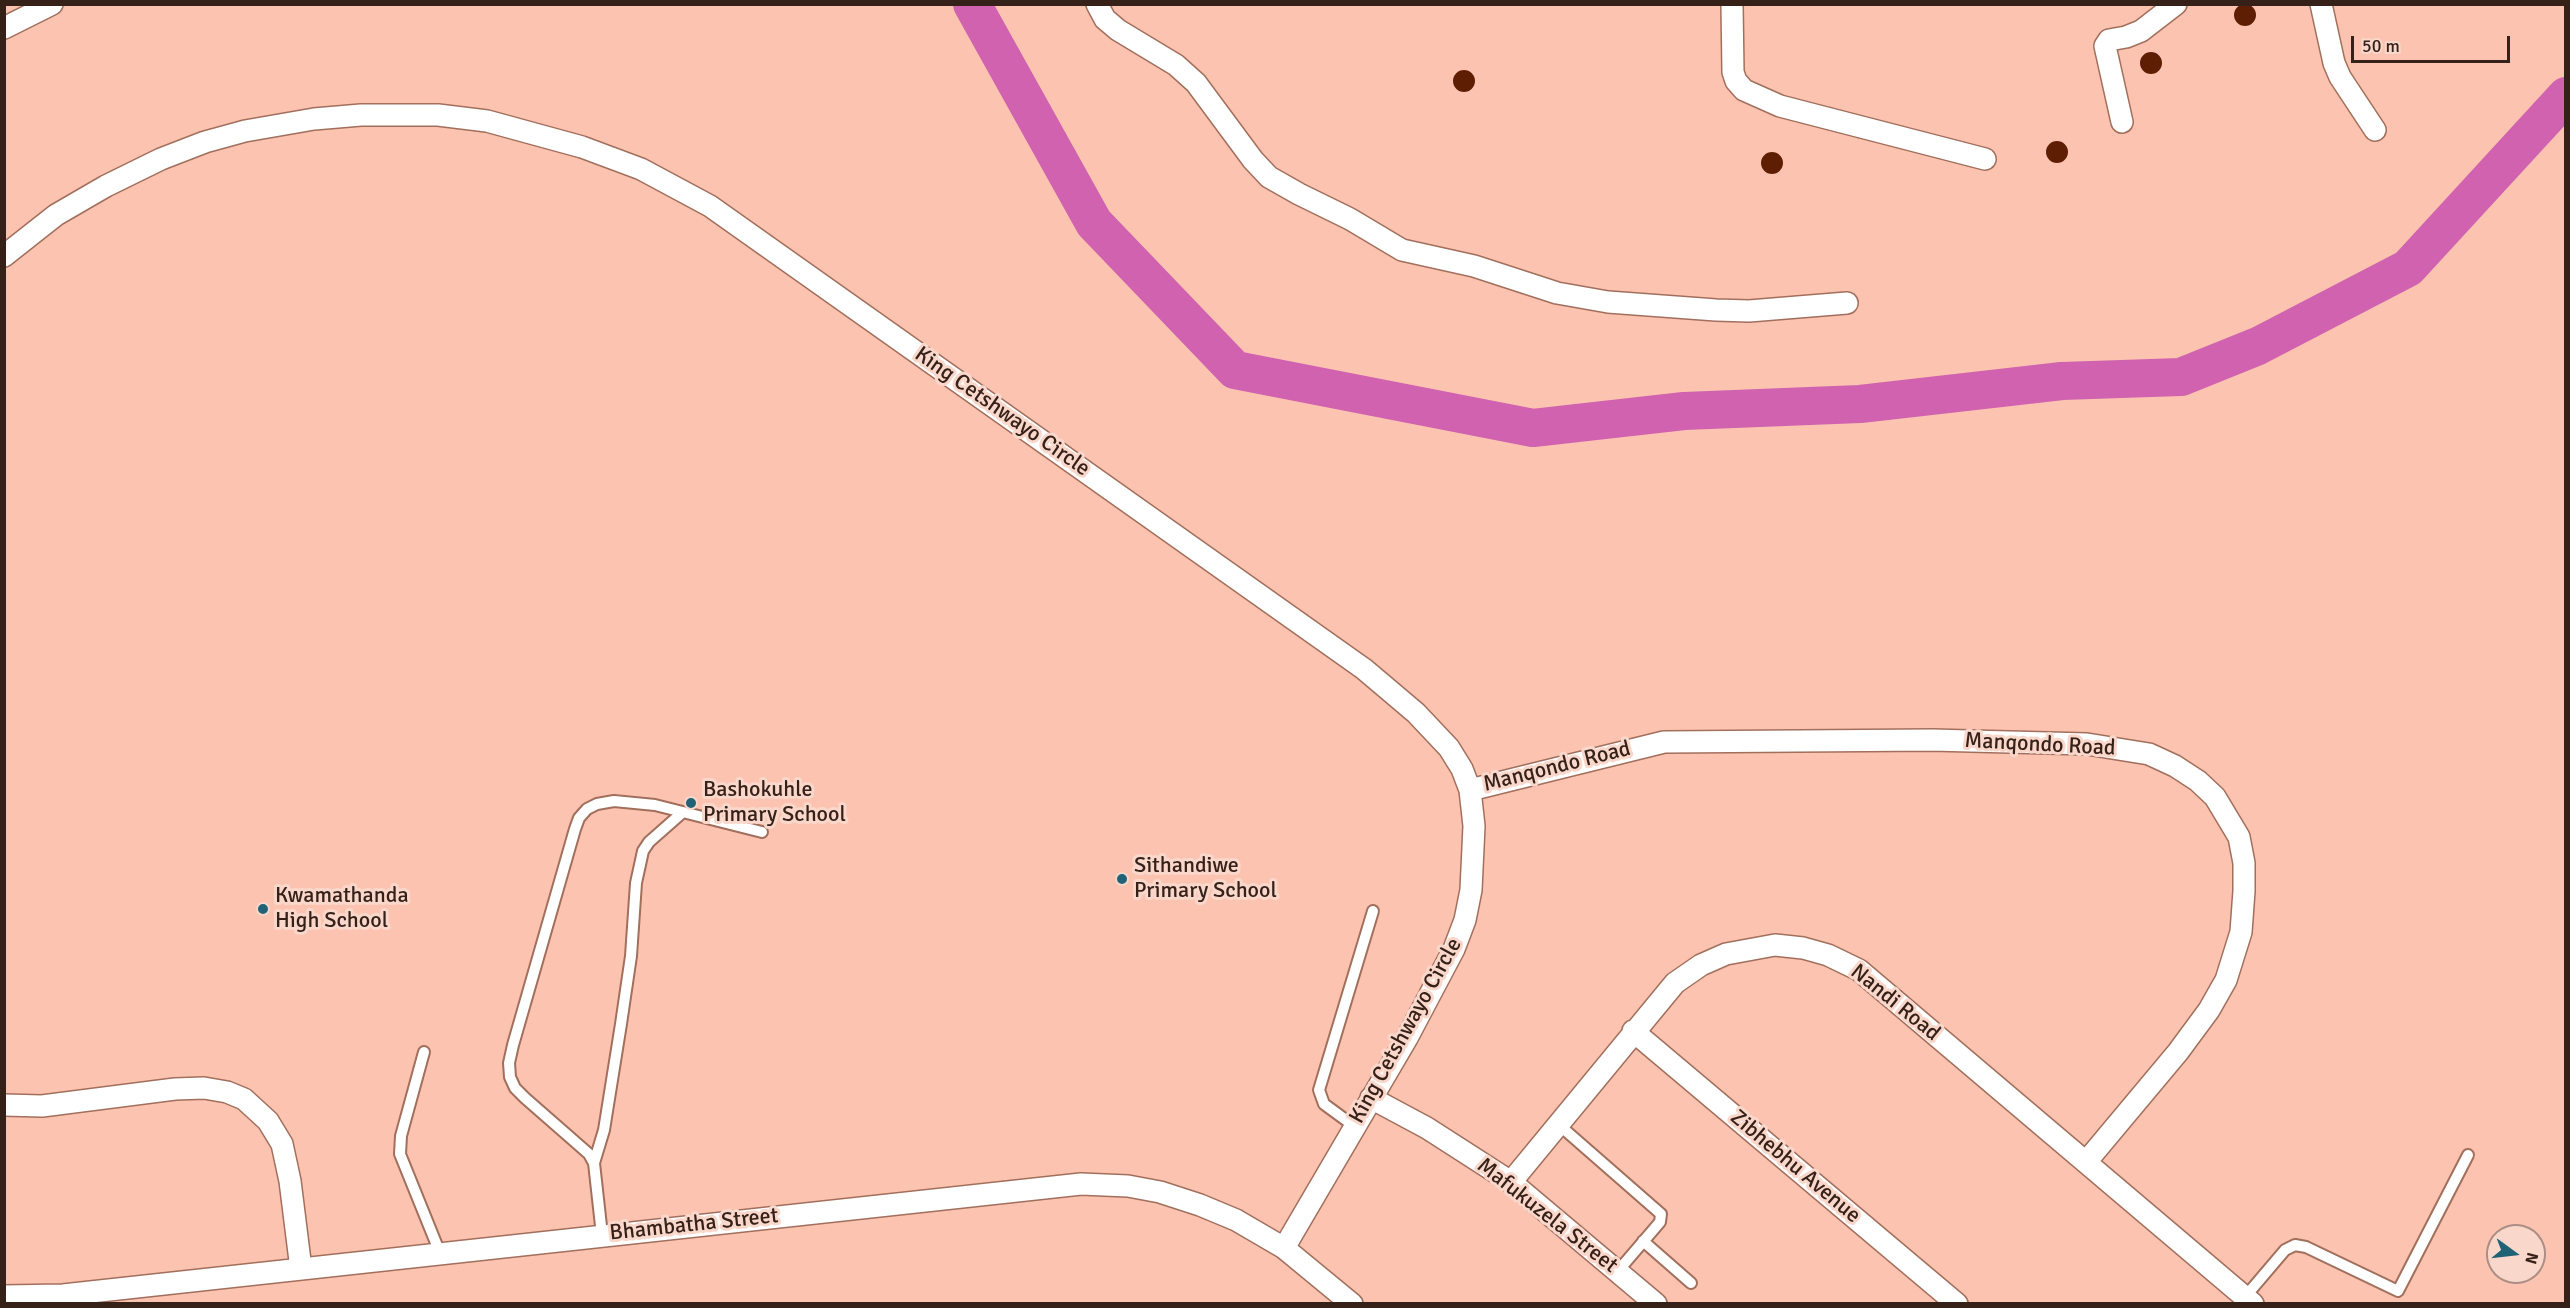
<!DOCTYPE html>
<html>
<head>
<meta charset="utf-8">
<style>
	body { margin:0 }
	#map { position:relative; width:2570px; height:1308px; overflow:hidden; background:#fcc4b0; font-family:Signika,sans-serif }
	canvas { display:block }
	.frame { position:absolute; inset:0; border:6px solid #362119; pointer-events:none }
	.north { position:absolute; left:2486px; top:1224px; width:60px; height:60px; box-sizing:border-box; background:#fad7cb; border:2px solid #ac8e84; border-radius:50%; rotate:105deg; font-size:16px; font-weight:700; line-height:24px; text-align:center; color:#362119 }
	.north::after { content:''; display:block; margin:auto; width:21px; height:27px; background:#206376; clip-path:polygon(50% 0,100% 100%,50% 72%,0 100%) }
	.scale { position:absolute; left:2351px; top:36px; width:159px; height:27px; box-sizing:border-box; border:3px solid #362119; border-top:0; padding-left:8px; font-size:18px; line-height:21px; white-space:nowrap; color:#362119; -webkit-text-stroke:4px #fad7cb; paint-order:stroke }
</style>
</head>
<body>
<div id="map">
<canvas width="2570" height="1308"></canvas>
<div class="frame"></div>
<div class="north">N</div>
<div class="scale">50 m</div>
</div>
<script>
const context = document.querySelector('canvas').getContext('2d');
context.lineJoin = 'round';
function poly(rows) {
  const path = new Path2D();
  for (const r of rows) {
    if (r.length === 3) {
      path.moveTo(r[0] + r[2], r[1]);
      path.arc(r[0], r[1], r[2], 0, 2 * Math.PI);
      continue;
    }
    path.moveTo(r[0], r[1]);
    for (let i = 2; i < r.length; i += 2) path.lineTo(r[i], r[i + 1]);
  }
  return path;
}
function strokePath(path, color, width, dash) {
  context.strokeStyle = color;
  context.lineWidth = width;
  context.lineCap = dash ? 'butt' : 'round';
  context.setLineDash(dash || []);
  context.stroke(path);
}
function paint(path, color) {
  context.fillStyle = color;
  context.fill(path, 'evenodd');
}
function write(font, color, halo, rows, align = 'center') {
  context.font = font + ' Signika,sans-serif';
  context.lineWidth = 6;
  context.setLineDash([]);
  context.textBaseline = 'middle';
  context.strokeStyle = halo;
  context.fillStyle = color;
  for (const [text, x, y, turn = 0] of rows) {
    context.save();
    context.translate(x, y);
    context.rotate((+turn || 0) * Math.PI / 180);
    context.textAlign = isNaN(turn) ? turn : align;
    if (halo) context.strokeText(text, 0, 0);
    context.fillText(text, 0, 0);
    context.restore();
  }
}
strokePath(poly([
	[972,4,1094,223,1235,370,1533,428,1684,411,1860,404,2062,381,2181,377,2258,346,2408,268,2566,96]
]), '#d062af', 38);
paint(poly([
	[2245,15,11],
	[2151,63,11],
	[1464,81,11],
	[2057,152,11],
	[1772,163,11]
]), '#5e1e03');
const lane = poly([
	[424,1052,401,1136,400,1154,440,1253],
	[1558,1124,1661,1214,1660,1222,1618,1271],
	[1354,1126,1324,1104,1319,1090,1373,911],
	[594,1163,604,1130,621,1024,631,956,636,883,643,851,649,842,683,812],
	[602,1235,594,1163,589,1154,525,1098,515,1088,510,1077,509,1063,513,1045,575,829,579,818,587,809,597,804,614,801,655,805,762,832],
	[1643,1241,1691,1283],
	[2245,1297,2285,1250,2295,1245,2306,1247,2398,1291,2468,1155]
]);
const street = poly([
	[1097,4,1105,19,1118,30,1176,65,1196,83,1253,160,1269,177,1299,194,1350,219,1402,250,1474,266,1557,293,1608,302,1716,310,1749,311,1847,303],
	[1732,4,1733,72,1736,81,1744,90,1780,106,1985,159],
	[2321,4,2334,63,2340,77,2375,130],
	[4,28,52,4],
	[2122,122,2105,46,2109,40,2126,37,2141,31,2176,4],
	[4,256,56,215,106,186,161,159,205,142,245,131,314,119,361,115,438,115,487,121,582,147,641,169,710,206,1364,669,1416,713,1449,748,1462,769,1470,790,1474,826,1471,890,1465,920,1454,949,1407,1038,1284,1248],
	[1470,790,1664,742,1932,740,2087,744,2149,754,2175,766,2198,781,2215,797,2239,837,2244,863,2244,891,2241,932,2226,980,2209,1010,2178,1052,2086,1162],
	[1633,1031,1957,1304],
	[1371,1098,1427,1128,1511,1182,1656,1304],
	[4,1105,42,1106,175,1089,204,1088,227,1092,244,1099,268,1121,282,1144,290,1181,301,1269],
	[1511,1182,1675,983,1701,965,1726,954,1775,945,1803,948,1828,955,1859,970,2253,1304],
	[4,1296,63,1295,1081,1184,1128,1186,1160,1192,1200,1205,1236,1220,1284,1248,1352,1304]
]);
strokePath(lane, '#a26f5d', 14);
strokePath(street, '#a26f5d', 24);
strokePath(lane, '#fff', 10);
strokePath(street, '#fff', 21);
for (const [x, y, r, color] of [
	[691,803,6,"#206376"],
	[1122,879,6,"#206376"],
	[263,909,6,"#206376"]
]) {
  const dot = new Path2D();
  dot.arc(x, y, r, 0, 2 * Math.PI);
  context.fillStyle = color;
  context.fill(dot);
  strokePath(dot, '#fad7cb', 2);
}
write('22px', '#362119', '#fad7cb', [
	["King Cetshwayo Circle",1002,412,35],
	["Manqondo Road",2040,745,3],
	["Manqondo Road",1557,767,-14],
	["Nandi Road",1895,1003,39],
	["King Cetshwayo Circle",1406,1031,-61],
	["Zibhebhu Avenue",1795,1167,40],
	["Mafukuzela Street",1547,1216,38],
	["Bhambatha Street",694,1225,-6]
]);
write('22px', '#362119', '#fad7cb', [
	["Bashokuhle",703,790],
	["Primary School",703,815],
	["Sithandiwe",1134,866],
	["Primary School",1134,891],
	["Kwamathanda",275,896],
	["High School",275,921]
], 'left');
</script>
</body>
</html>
